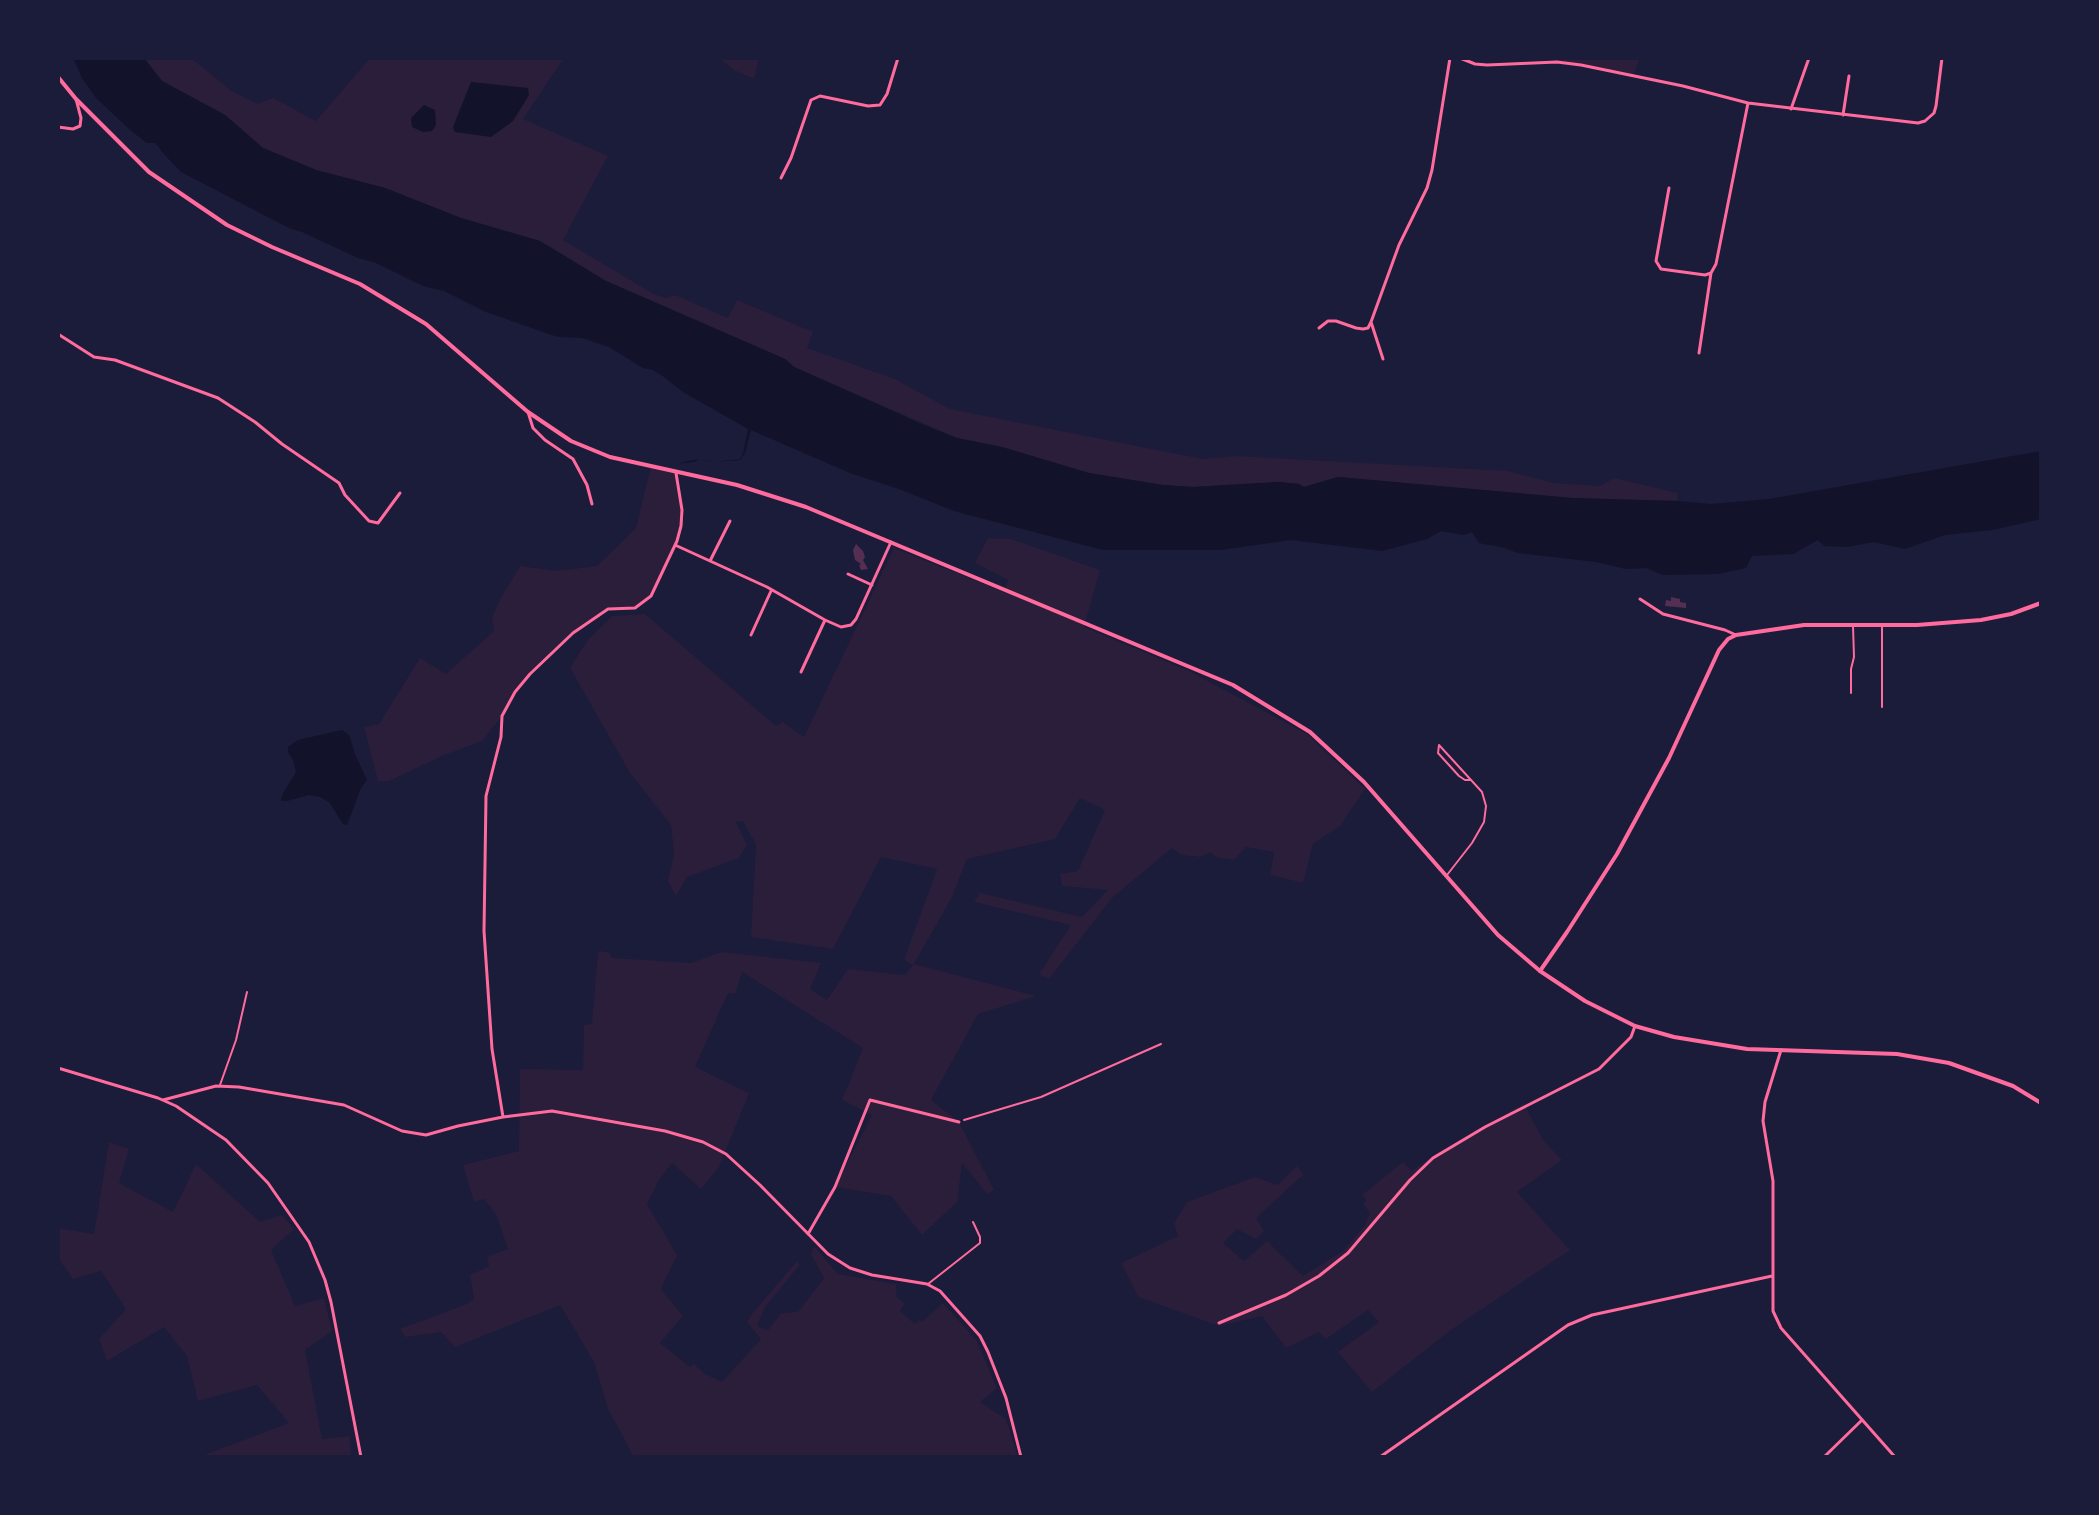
<!DOCTYPE html>
<html>
<head>
<meta charset="utf-8">
<style>
	body { margin:0 }
	#map { position:relative; width:2099px; height:1515px; overflow:hidden; background:#1b1b3a; font-family:"Times New Roman",serif }
	canvas { display:block }
	.frame { position:absolute; inset:0; border:60px solid #1b1b3a; pointer-events:none }
</style>
</head>
<body>
<div id="map">
<canvas width="2099" height="1515"></canvas>
<div class="frame"></div>
</div>
<script>
const context = document.querySelector('canvas').getContext('2d');
context.lineJoin = 'round';
function paint(path, color) {
  context.fillStyle = color;
  context.fill(path, 'evenodd');
}
function poly(rows) {
  const path = new Path2D();
  for (const r of rows) {
    path.moveTo(r[0], r[1]);
    for (let i = 2; i < r.length; i += 2) path.lineTo(r[i], r[i + 1]);
  }
  return path;
}
function strokePath(path, color, width, dash) {
  context.strokeStyle = color;
  context.lineWidth = width;
  context.lineCap = dash ? 'butt' : 'round';
  context.setLineDash(dash || []);
  context.stroke(path);
}
paint(poly([
	[144,58,191,58,233,92,258,104,273,98,316,121,370,58,564,58,523,119,608,156,563,240,654,294,666,298,675,295,728,318,737,300,813,332,807,348,895,379,950,409,1203,459,1235,456,1508,471,1553,483,1600,486,1614,478,1677,493,1677,501,1572,498,1338,477,1303,487,1299,484,1279,482,1193,487,1163,485,1088,473,1002,447,957,438,794,367,785,359,606,281,540,241,461,218,385,188,316,170,263,148,225,115,162,81],
	[719,58,759,58,754,79,734,70],
	[1537,58,1640,58,1632,78,1577,64],
	[651,466,676,471,682,510,677,541,651,596,635,608,608,609,573,633,530,674,515,692,502,716,482,741,442,756,389,781,378,781,364,727,379,724,420,658,446,674,494,631,492,617,501,598,520,566,557,571,597,566,636,528],
	[988,538,1011,539,1100,570,1084,627,1189,671,1307,734,1365,789,1340,826,1313,844,1303,883,1270,875,1274,852,1246,847,1234,860,1215,857,1211,852,1201,857,1181,855,1172,848,1112,898,1049,979,1039,974,1071,925,974,902,980,893,1082,917,1108,890,1062,886,1060,874,1078,871,1105,810,1080,798,1055,839,967,859,952,897,914,964,1036,996,978,1014,931,1100,959,1122,994,1190,987,1194,962,1163,957,1202,922,1235,891,1196,835,1187,872,1115,842,1100,863,1048,742,972,735,994,728,993,695,1067,749,1093,719,1167,701,1189,672,1163,659,1180,647,1204,677,1255,661,1289,683,1316,660,1343,690,1367,694,1364,705,1374,722,1382,761,1339,747,1322,752,1314,797,1261,800,1265,765,1307,757,1326,768,1330,781,1313,798,1312,824,1278,811,1254,814,1246,838,1274,896,1284,897,1298,905,1303,900,1311,915,1324,919,1320,923,1321,943,1303,976,1340,997,1388,980,1402,1006,1419,1018,1457,634,1457,608,1409,594,1362,560,1305,455,1347,441,1332,405,1337,400,1329,469,1303,474,1298,470,1275,489,1266,487,1257,508,1249,496,1214,484,1199,474,1202,463,1165,519,1151,520,1069,583,1070,584,1025,592,1024,598,951,608,952,612,958,691,963,721,952,821,963,810,989,827,1000,848,969,905,975,913,965,904,960,937,869,881,857,833,949,751,937,756,845,743,821,736,822,747,845,739,858,687,877,676,896,668,881,674,853,671,825,630,773,570,668,587,641,612,616,645,614,776,726,783,722,804,737,894,548,1004,592,1008,580,975,563],
	[1524,1104,1543,1140,1562,1160,1517,1192,1570,1250,1451,1330,1372,1392,1338,1352,1379,1322,1368,1310,1326,1339,1319,1332,1286,1348,1262,1316,1219,1326,1138,1297,1121,1263,1178,1236,1174,1223,1187,1202,1255,1177,1278,1185,1297,1166,1303,1175,1256,1218,1264,1231,1256,1239,1237,1229,1223,1243,1244,1261,1267,1241,1303,1276,1343,1251,1365,1225,1370,1213,1363,1204,1367,1200,1362,1195,1403,1162,1412,1171,1434,1155],
	[109,1142,129,1149,119,1183,173,1212,196,1164,260,1222,282,1215,294,1229,271,1250,295,1306,324,1298,332,1331,305,1350,322,1439,350,1436,351,1457,199,1457,289,1423,257,1385,198,1401,187,1356,164,1327,107,1361,99,1339,126,1309,101,1271,73,1279,58,1258,58,1228,94,1234]
]), '#2a1e3b');
paint(poly([
	[73,58,144,58,162,81,225,115,263,148,316,170,385,188,461,218,540,241,606,281,785,359,794,367,924,425,957,438,1002,447,1089,473,1163,485,1193,487,1279,482,1299,484,1304,487,1338,477,1572,498,1677,501,1711,504,1769,499,2041,451,2041,519,1992,530,1945,535,1905,549,1874,542,1847,547,1824,546,1818,540,1793,554,1752,556,1746,568,1718,574,1663,575,1646,568,1626,569,1596,562,1518,553,1505,548,1479,543,1472,532,1464,535,1441,531,1427,539,1382,551,1291,540,1221,550,1103,550,954,511,899,489,850,473,751,430,745,453,740,460,711,462,699,459,694,462,683,463,679,465,683,462,699,459,712,462,740,459,743,454,748,429,683,392,664,377,653,370,643,368,609,347,582,338,560,337,552,335,486,312,444,291,423,286,374,262,358,258,302,232,289,228,181,172,162,152,158,146,155,143,147,143,129,129,96,98,82,78],
	[471,82,528,88,529,95,513,121,491,137,455,132,453,127],
	[424,105,435,110,436,125,432,131,423,132,412,127,411,118],
	[342,730,349,735,355,754,367,780,361,788,347,825,343,824,329,802,320,797,309,795,287,801,281,801,282,795,296,772,293,760,288,752,288,747,298,740]
]), '#12122b');
paint(poly([
	[856,544,863,551,865,557,863,560,868,569,861,570,859,565,861,564,855,560,853,550],
	[1671,597,1680,599,1680,602,1686,603,1686,608,1665,606,1666,600,1671,601]
]), '#542f53');
strokePath(poly([
	[964,1120,1041,1097,1161,1044]
]), '#ff6b9d', 2);
strokePath(poly([
	[1882,625,1882,707],
	[1851,693,1851,669,1854,657,1853,626],
	[1447,875,1472,843,1484,822,1486,806,1482,792,1471,780,1439,745,1438,753,1459,776,1465,780,1471,780],
	[220,1085,236,1040,247,992],
	[928,1284,980,1243,980,1237,973,1222]
]), '#ff6b9d', 2);
strokePath(poly([
	[1460,58,1475,64,1487,65,1557,62,1581,65,1683,86,1748,103,1918,123,1925,121,1934,113,1936,106,1942,58],
	[1791,109,1809,58],
	[1843,115,1849,76],
	[58,127,73,129,80,126,81,118,76,99],
	[781,178,791,158,811,100,820,96,868,106,880,105,887,94,898,58],
	[1669,188,1656,261,1661,269,1705,275,1711,273,1716,264,1748,103],
	[1371,322,1383,359],
	[1319,328,1328,321,1336,321,1356,328,1363,329,1368,328,1371,322,1399,245,1427,188,1432,170,1450,58],
	[58,334,94,357,115,360,218,398,255,422,282,444,339,483,345,495,369,521,378,523,400,493],
	[1699,353,1711,273],
	[528,412,533,428,545,440,573,459,587,485,592,504],
	[675,545,767,587,825,620,841,627,851,625,856,619,891,542],
	[710,561,730,521],
	[848,574,872,585],
	[1640,599,1663,614,1725,630,1736,635],
	[751,635,771,591],
	[801,672,825,620],
	[1781,1050,1765,1102,1763,1121,1773,1181,1773,1311,1781,1328,1895,1457],
	[58,1068,158,1098,176,1106,226,1140,268,1183,309,1242,325,1280,331,1302,361,1457],
	[163,1100,216,1086,239,1087,344,1105,402,1131,426,1135,458,1126,503,1117,552,1111,665,1131,703,1142,726,1154,760,1185,828,1254,850,1268,872,1275,927,1284,940,1291,980,1336,988,1352,1006,1398,1021,1457],
	[503,1117,492,1049,484,931,486,796,501,737,502,716,515,692,530,674,573,633,608,609,635,608,651,596,677,541,681,526,682,510,676,473],
	[808,1234,835,1187,870,1100,959,1122],
	[1219,1323,1286,1295,1319,1276,1348,1253,1410,1180,1433,1158,1485,1127,1599,1069,1631,1037,1635,1026],
	[1380,1457,1568,1325,1592,1315,1772,1276],
	[1824,1457,1862,1420]
]), '#ff6b9d', 3);
strokePath(poly([
	[1540,971,1567,932,1617,854,1669,758,1719,650,1728,639,1736,635,1804,625,1917,625,1981,620,2011,614,2041,603]
]), '#ff6b9d', 4);
strokePath(poly([
	[58,77,76,99,149,172,227,225,272,247,360,284,426,324,528,412,571,441,610,457,737,485,806,507,1233,685,1310,732,1364,782,1498,935,1540,971,1585,1001,1635,1026,1674,1037,1747,1049,1897,1054,1949,1063,2013,1086,2041,1103]
]), '#ff6b9d', 4);
</script>
</body>
</html>
